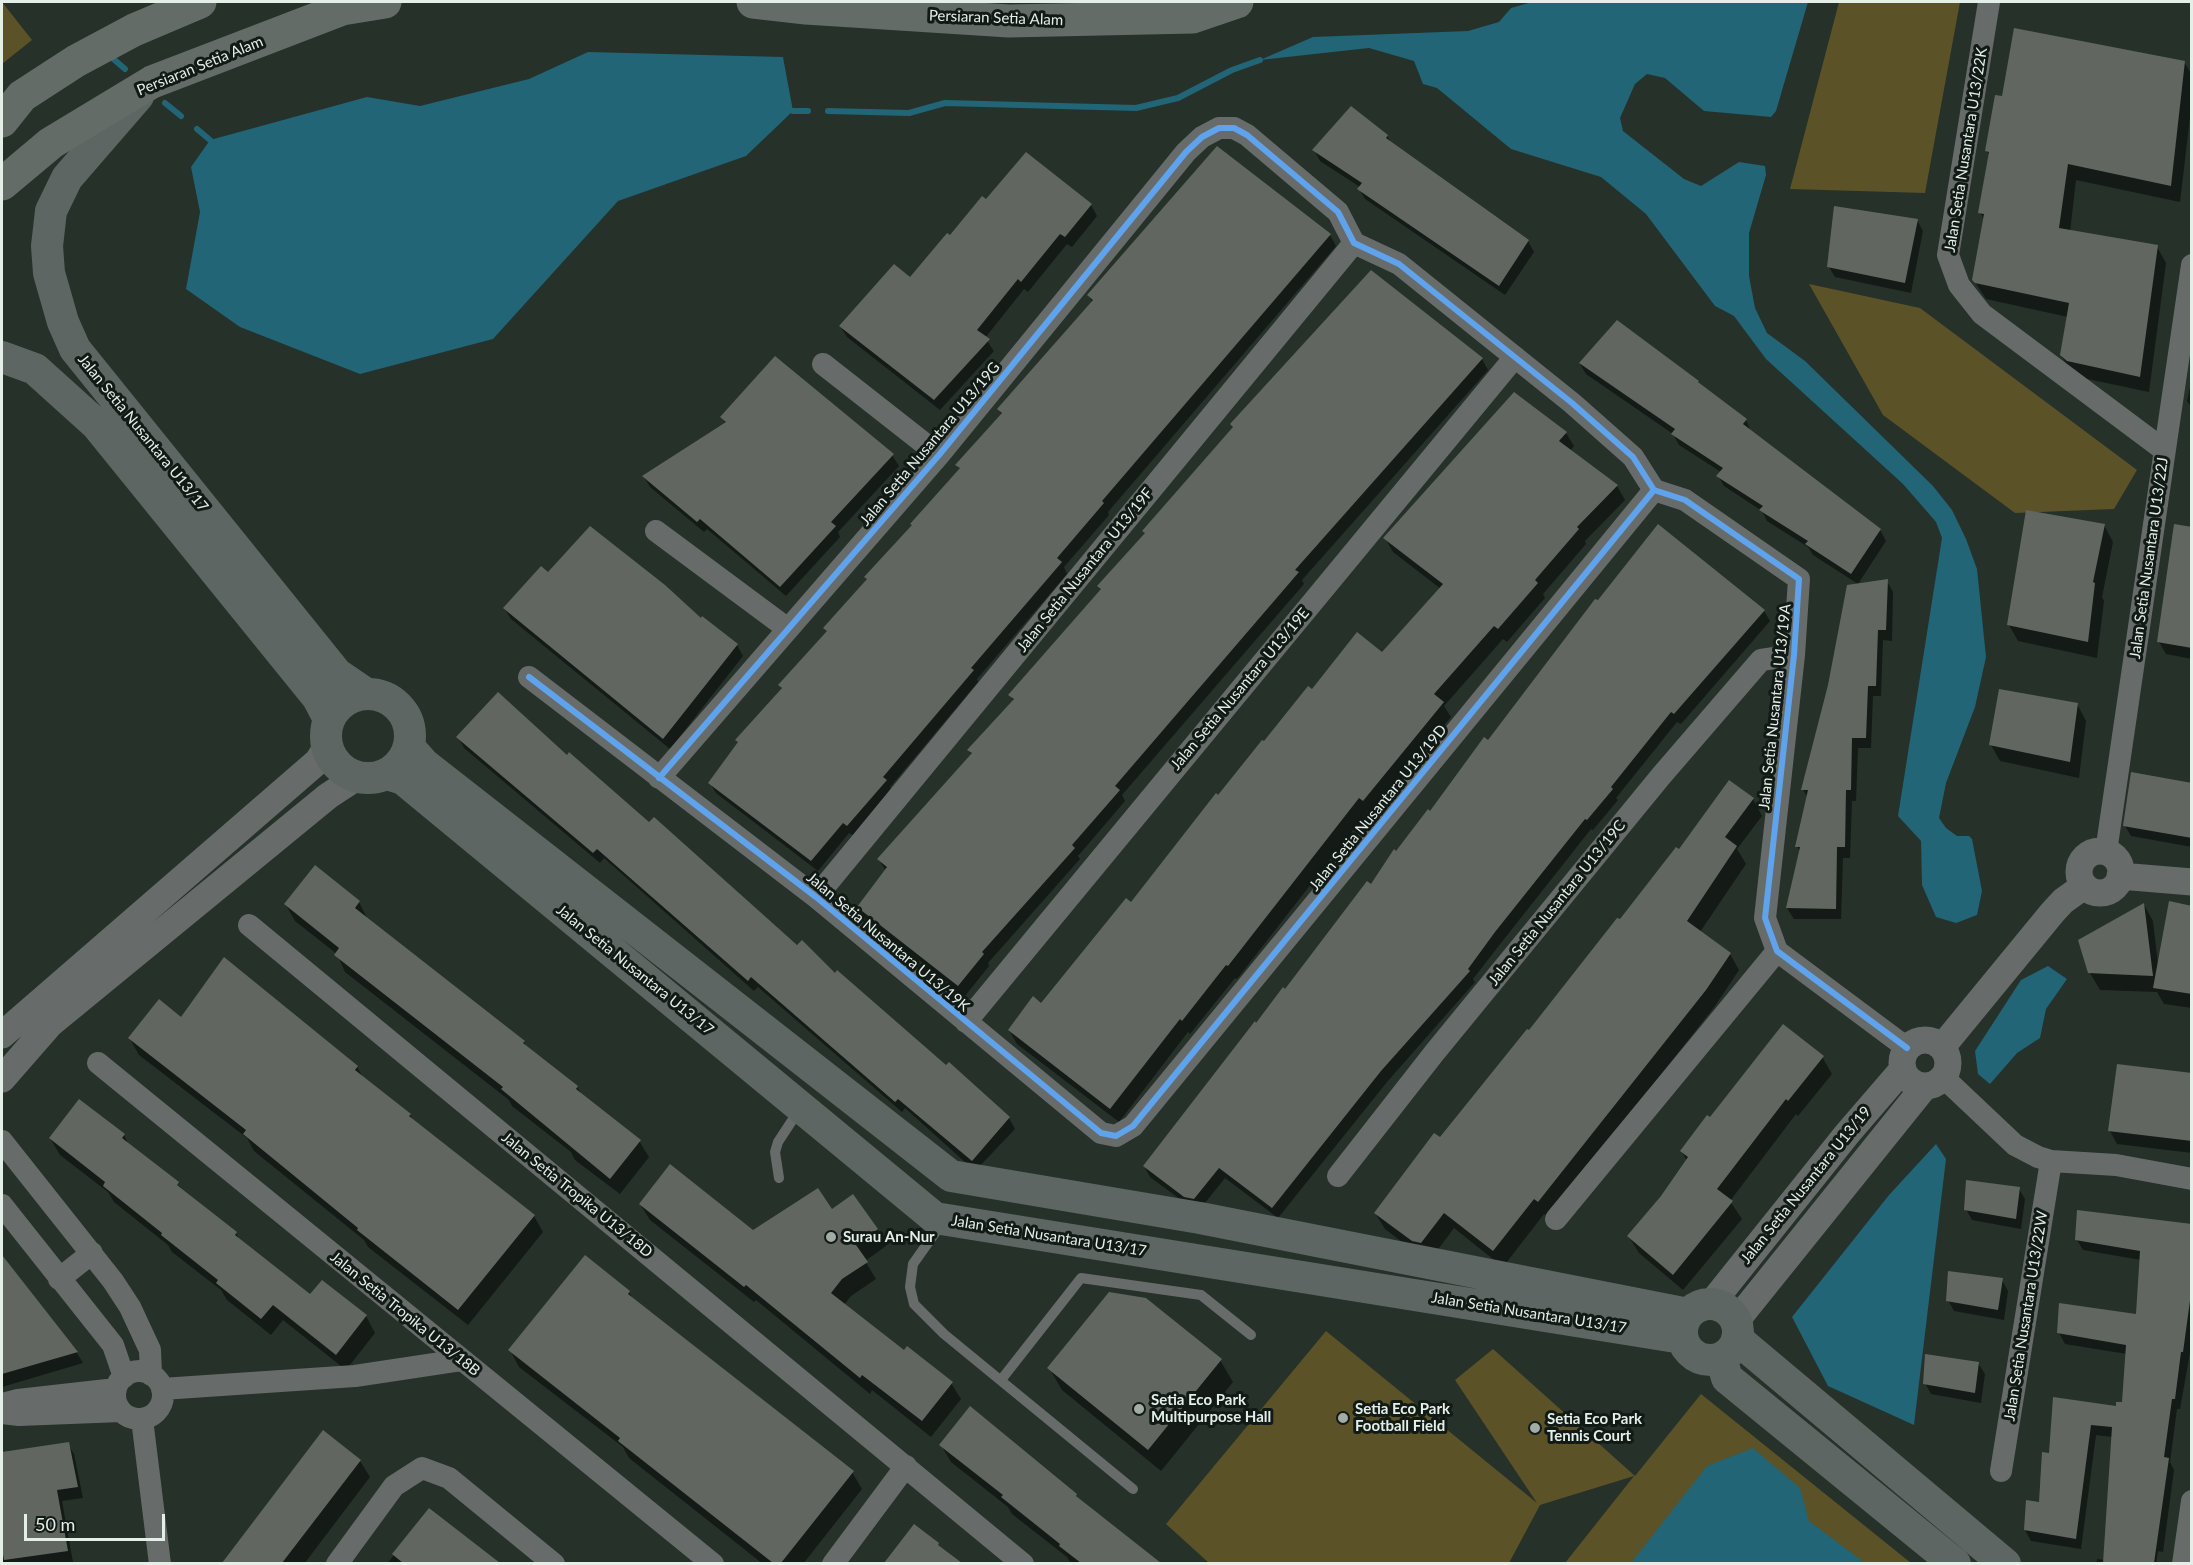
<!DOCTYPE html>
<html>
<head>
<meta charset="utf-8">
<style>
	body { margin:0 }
	#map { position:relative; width:2193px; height:1565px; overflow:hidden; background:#26312a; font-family:Lato,sans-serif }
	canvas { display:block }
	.frame { position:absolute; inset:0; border:3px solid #e4efe8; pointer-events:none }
	.scale { position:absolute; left:24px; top:1514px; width:141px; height:27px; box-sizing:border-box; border:3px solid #e4efe8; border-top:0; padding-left:8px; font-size:18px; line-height:21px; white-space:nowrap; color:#e4efe8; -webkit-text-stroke:4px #121a15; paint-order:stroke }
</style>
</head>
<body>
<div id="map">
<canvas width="2193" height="1565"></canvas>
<div class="frame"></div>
<div class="scale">50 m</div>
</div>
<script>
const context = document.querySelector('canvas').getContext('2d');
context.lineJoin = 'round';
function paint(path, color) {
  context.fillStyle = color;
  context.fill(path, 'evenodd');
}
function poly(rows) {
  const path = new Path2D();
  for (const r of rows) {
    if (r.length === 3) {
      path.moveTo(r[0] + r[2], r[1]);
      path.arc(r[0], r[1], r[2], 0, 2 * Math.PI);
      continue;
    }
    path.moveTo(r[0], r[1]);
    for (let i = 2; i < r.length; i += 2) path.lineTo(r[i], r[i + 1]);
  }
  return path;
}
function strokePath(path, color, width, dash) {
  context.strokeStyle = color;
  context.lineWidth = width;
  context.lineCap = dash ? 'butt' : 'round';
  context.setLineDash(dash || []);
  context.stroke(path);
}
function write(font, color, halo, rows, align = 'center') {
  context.font = font + ' Lato,sans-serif';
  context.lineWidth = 6;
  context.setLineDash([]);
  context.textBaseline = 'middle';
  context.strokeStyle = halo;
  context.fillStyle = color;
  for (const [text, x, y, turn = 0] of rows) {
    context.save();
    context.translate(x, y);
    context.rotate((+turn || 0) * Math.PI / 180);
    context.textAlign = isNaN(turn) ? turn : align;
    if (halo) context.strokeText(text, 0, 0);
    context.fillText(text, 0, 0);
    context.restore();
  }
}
paint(poly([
	[2,2,32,40,2,64],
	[1839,2,1960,2,1925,193,1790,189],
	[1809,284,1920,308,2137,470,2114,509,2015,513,1883,415],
	[1326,1331,1537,1503,1455,1380,1493,1349,1635,1476,1701,1394,1911,1563,1565,1563,1634,1476,1540,1505,1509,1563,1209,1563,1166,1524]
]), '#5c5227');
paint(poly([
	[1532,2,1808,2,1776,111,1771,117,1704,111,1665,78,1647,74,1635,84,1620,118,1623,131,1684,179,1701,186,1739,162,1765,166,1766,175,1749,233,1749,276,1755,308,1767,333,1805,361,1933,486,1952,510,1966,539,1977,569,1986,657,1975,707,1946,783,1939,818,1946,828,1957,836,1969,836,1972,839,1982,891,1977,915,1956,923,1936,917,1922,885,1921,841,1898,816,1942,538,1936,522,1903,484,1766,359,1734,316,1715,306,1646,214,1601,177,1511,149,1437,88,1423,84,1414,61,1369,48,1260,60,1313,37,1468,31,1499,22,1511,8],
	[588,52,783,57,793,111,746,156,618,201,493,339,360,374,240,327,186,289,200,212,191,167,210,140,367,97,420,106,529,79],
	[2048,966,2067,979,2046,1009,2040,1038,2017,1053,1990,1084,1978,1074,1975,1051,2021,980],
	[1936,1144,1946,1159,1914,1425,1828,1386,1792,1317,1889,1195],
	[1753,1448,1800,1488,1809,1521,1865,1563,1631,1563,1707,1466]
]), '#216576');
paint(poly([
	[2184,62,2192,75,2192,100,2180,202,2076,180,2070,232,2157,247,2166,263,2149,392,2078,377,2071,372,2061,355,2068,317,1986,299,1973,279,1984,220,1980,212,1990,156,1986,150,2003,98],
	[1387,136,1392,144,1528,241,1534,252,1505,295,1365,199,1359,189,1360,187,1320,161,1314,150],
	[986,202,1091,205,1097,216,1072,247,1067,244,1028,292,1024,289,985,338,994,351,940,410,847,337,840,326,910,279],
	[1917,220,1923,231,1911,293,1835,277,1829,267],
	[1330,235,1336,246,1108,512,1109,515,1064,567,1067,574,977,679,978,682,890,787,892,792,854,836,849,833,818,871,716,793,710,783,739,744,737,740,782,689,780,686,828,633,825,628,913,526,911,524,961,470,957,465,1002,415,999,410,1093,303,1089,296],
	[1482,359,1488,370,1302,580,1304,584,1122,795,1125,801,1078,856,1080,859,988,963,989,966,965,996,865,918,859,907,886,871,879,860,972,755,969,750,1014,701,1010,695,1102,591,1099,586,1146,534,1234,429,1231,424],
	[1580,364,1698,382,1746,420,1751,432,1880,530,1886,541,1858,584,1813,555,1808,547,1767,521,1762,511,1724,486,1718,476,1721,472,1679,445,1673,434,1586,374],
	[2192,378,2192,408,2187,401],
	[722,417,892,455,899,466,838,532,840,537,786,596,707,529,704,532,650,487,644,477,726,424],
	[1566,433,1574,446,1570,451,1617,486,1625,500,1585,541,1586,544,1543,594,1545,598,1507,642,1503,639,1444,706,1451,717,1371,814,1368,811,1237,979,1235,978,1190,1034,1188,1032,1119,1122,1017,1044,1009,1030,1042,1005,1131,904,1218,797,1312,691,1382,654,1441,589,1393,552,1385,538],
	[2104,525,2113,542,2102,597,2104,601,2097,658,2018,641,2009,625],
	[2192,529,2192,659,2166,654,2159,642],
	[548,574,701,620,737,645,743,656,670,749,511,619,504,608],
	[1887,581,1893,592,1892,641,1883,640,1881,696,1873,696,1871,748,1858,748,1856,801,1852,801,1850,858,1843,858,1841,919,1794,919,1787,908,1800,852,1797,846,1808,798,1803,790],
	[1764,611,1770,621,1681,724,1677,722,1616,798,1618,800,1593,830,1591,829,1501,943,1473,979,1475,982,1387,1082,1278,1218,1225,1178,1200,1209,1192,1208,1150,1177,1144,1166,1488,742],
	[2077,704,2086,721,2079,778,2000,761,1991,745],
	[458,737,567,757,1009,1118,1015,1129,975,1171,905,1108,902,1112,758,987,754,991,604,858,600,863,464,748],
	[2192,785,2192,847,2131,836,2125,826],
	[1753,799,1762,816,1737,849,1746,864,1700,932,1730,954,1739,970,1715,1006,1548,1218,1544,1214,1503,1267,1454,1228,1431,1259,1423,1258,1385,1229,1375,1213,1440,1139,1679,851],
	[315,867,359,902,368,920,524,1042,527,1048,577,1087,582,1095,639,1141,649,1157,620,1194,575,1160,571,1152,512,1106,509,1100,345,972,337,954,295,921,286,905],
	[2144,905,2153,921,2158,965,2192,908,2192,1008,2164,1004,2157,992,2100,990,2090,973],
	[181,1019,357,1067,364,1079,410,1115,414,1122,534,1216,543,1232,468,1325,368,1247,364,1240,254,1151,247,1138,139,1055,130,1039],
	[1822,1057,1832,1074,1798,1116,1796,1114,1730,1201,1742,1219,1683,1290,1639,1253,1629,1237,1662,1197,1687,1161,1682,1152,1710,1119],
	[2192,1075,2192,1153,2117,1144,2110,1131],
	[124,1135,129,1145,236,1233,241,1242,310,1296,366,1316,375,1333,346,1370,283,1320,271,1335,227,1300,221,1290,172,1252,168,1245,114,1202,108,1192,60,1155,50,1138],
	[2019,1189,2025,1199,2021,1229,1972,1220,1966,1209],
	[640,1204,753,1232,832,1211,877,1229,886,1246,865,1261,876,1279,851,1296,844,1305,904,1352,951,1383,961,1399,931,1437,872,1390,870,1394,756,1300,754,1302,650,1220],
	[2192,1226,2192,1341,2180,1409,2177,1409,2170,1462,2174,1470,2163,1552,2158,1551,2156,1564,2096,1564,2097,1559,2105,1560,2113,1437,2096,1435,2081,1549,2031,1541,2025,1530,2040,1504,2051,1455,2055,1399,2117,1408,2123,1404,2127,1354,2065,1344,2059,1333,2137,1315,2141,1260,2083,1250,2077,1240],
	[2,1258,77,1353,83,1363,2,1387],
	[2002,1280,2008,1291,2004,1320,1954,1311,1948,1300],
	[629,1292,634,1301,852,1472,862,1489,803,1564,763,1564,629,1458,623,1447,519,1367,510,1350],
	[1220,1360,1233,1382,1161,1471,1062,1390,1049,1368],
	[1978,1363,1985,1374,1981,1403,1931,1394,1925,1383],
	[323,1432,360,1461,370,1477,304,1564,224,1564],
	[68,1444,74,1454,83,1498,62,1501,73,1562,2,1564,2,1454],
	[941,1445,1076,1495,1079,1500,1160,1564,1071,1564,1067,1557,1012,1514,1008,1507,951,1462],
	[429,1510,499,1564,387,1564],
	[914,1526,960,1564,886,1564]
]), '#0007');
strokePath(poly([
	[110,56,125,69],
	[165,103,181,116],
	[793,111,808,111],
	[828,111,909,113,945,103,1136,108,1178,98,1232,70,1260,60],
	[197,129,210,140]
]), '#216576', 6);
paint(poly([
	[2014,28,2185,61,2171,186,2068,164,2059,228,2158,245,2140,377,2067,361,2060,355,2069,303,1975,283,1972,280,1984,214,1978,213,1989,152,1985,151,1995,95,2002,96],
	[1351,106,1388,135,1386,138,1529,240,1499,286,1357,189,1362,183,1312,150],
	[1217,146,1331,234,1102,501,1104,503,1057,558,1062,562,971,668,974,670,883,777,887,780,847,826,843,823,811,861,708,783,738,742,735,740,782,688,778,685,827,631,823,628,867,579,864,577,912,525,910,524,960,468,955,465,1002,413,997,409,1093,300,1087,295],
	[1026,152,1092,204,1065,237,1060,234,1021,282,1018,279,977,330,990,339,934,400,839,326,894,264,910,277,947,233,950,235,982,196,986,199],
	[1834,206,1918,219,1905,283,1827,267],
	[1371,270,1483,358,1295,570,1299,572,1115,786,1120,790,1072,845,1075,848,982,952,984,954,958,986,857,907,887,867,877,859,972,753,967,750,1014,699,1008,695,1101,589,1097,586,1145,533,1142,531,1233,427,1230,424],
	[1617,320,1699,381,1698,382,1747,419,1743,424,1881,529,1851,574,1805,544,1808,541,1759,510,1763,506,1716,476,1723,468,1671,434,1675,429,1579,363],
	[775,356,894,454,831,522,836,526,780,587,700,519,697,522,642,476,726,422,720,417],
	[1514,392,1567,432,1559,441,1618,485,1577,527,1579,529,1535,580,1538,583,1498,629,1494,626,1434,694,1444,702,1363,801,1359,798,1228,966,1226,965,1182,1021,1180,1019,1110,1109,1008,1030,1033,996,1041,1003,1126,898,1131,902,1216,793,1218,795,1262,740,1264,741,1308,686,1312,689,1357,632,1382,652,1443,584,1383,538],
	[2026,510,2105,524,2093,582,2095,583,2088,642,2007,625],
	[1658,524,1765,610,1674,714,1671,712,1611,787,1613,789,1587,820,1585,819,1495,932,1468,969,1470,971,1381,1071,1272,1208,1219,1168,1194,1199,1184,1197,1143,1166,1255,1021,1256,1023,1283,987,1285,989,1367,881,1371,884,1394,849,1396,851,1428,809,1430,811,1484,737,1488,740,1595,599,1598,600],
	[2174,524,2192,527,2192,648,2157,642],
	[590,526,665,585,701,618,702,616,738,644,663,739,503,608,541,566,548,572],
	[1888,579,1886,630,1878,630,1876,686,1868,686,1866,738,1852,738,1851,790,1846,790,1845,847,1837,847,1836,909,1786,908,1800,847,1795,847,1808,790,1801,790,1828,685,1847,585],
	[1999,689,2078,703,2070,762,1989,745],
	[498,692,567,755,569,752,649,822,654,817,797,945,802,940,835,973,837,970,946,1065,949,1062,1010,1117,972,1161,898,1099,895,1102,751,977,748,981,597,849,593,853,456,737],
	[2131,772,2192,783,2192,838,2123,826],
	[1729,780,1754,798,1725,837,1737,846,1687,921,1731,953,1706,990,1538,1202,1534,1199,1493,1251,1444,1213,1421,1243,1412,1241,1374,1213,1434,1133,1440,1137,1527,1029,1529,1030,1617,918,1620,919,1676,847,1679,849],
	[315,865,360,901,355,908,525,1041,523,1043,578,1086,576,1089,641,1140,610,1179,501,1089,503,1087,334,955,339,948,284,904],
	[2169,901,2192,906,2192,994,2153,988],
	[2144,903,2153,976,2088,973,2078,940],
	[224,957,358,1066,355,1070,411,1114,409,1116,535,1215,458,1310,357,1230,358,1228,243,1134,246,1130,128,1038,159,999,181,1017],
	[1783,1024,1824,1056,1788,1101,1786,1099,1717,1189,1733,1201,1673,1275,1627,1236,1661,1196,1688,1157,1680,1151,1707,1115,1710,1117],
	[2117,1064,2192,1073,2192,1141,2108,1131],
	[79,1099,125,1134,122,1138,179,1182,177,1185,237,1232,235,1235,310,1294,322,1280,367,1315,336,1355,273,1305,261,1319,216,1283,218,1280,161,1235,162,1233,103,1186,105,1182,49,1138],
	[670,1164,753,1230,818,1188,832,1209,853,1194,878,1229,856,1245,868,1262,842,1279,831,1293,904,1350,907,1346,953,1382,922,1421,862,1375,860,1378,746,1285,744,1287,639,1204],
	[1966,1180,2020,1187,2016,1219,1964,1210],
	[2077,1210,2192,1224,2192,1286,2183,1352,2181,1352,2175,1399,2172,1399,2164,1457,2169,1458,2154,1563,2103,1563,2112,1427,2091,1425,2076,1539,2024,1530,2026,1500,2039,1502,2042,1452,2049,1453,2053,1397,2116,1406,2116,1402,2122,1402,2126,1345,2057,1333,2059,1303,2136,1314,2140,1251,2075,1240],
	[2,1255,78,1352,2,1374],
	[585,1255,630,1291,628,1294,854,1471,781,1563,773,1563,618,1441,620,1438,508,1350],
	[1948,1271,2003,1278,1998,1310,1946,1301],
	[1109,1292,1146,1298,1222,1359,1148,1450,1047,1368],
	[1925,1354,1979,1362,1975,1393,1923,1384],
	[970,1406,1077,1494,1076,1496,1161,1563,1081,1563,1059,1546,1060,1544,1001,1497,1003,1495,939,1445],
	[323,1430,361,1460,282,1563,222,1563],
	[69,1442,78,1487,57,1490,68,1551,4,1560,2,1549,2,1452],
	[429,1508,500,1563,403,1563,392,1554],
	[914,1524,939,1543,938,1545,962,1563,884,1563]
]), '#616760');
strokePath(poly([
	[779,1178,775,1152,778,1142,799,1110],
	[942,1223,913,1264,910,1287,914,1304,944,1334,1133,1489],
	[1001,1380,1081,1278,1201,1295,1251,1335]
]), '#676c6b', 10);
strokePath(poly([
	[1989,2,1948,255,1959,285,1982,314,2164,450],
	[823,364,939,455],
	[656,531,788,629],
	[529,677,816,897,1101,1133,1116,1136,1133,1126,1654,490],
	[659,778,939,455,1186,152,1202,137,1219,128,1234,128,1247,135,1338,212,1354,243,1399,264,1572,403,1633,457,1654,490,1685,500,1799,579,1794,655,1765,918,1777,951,1907,1048],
	[2106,852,2192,265],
	[816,897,1354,243],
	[249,925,1023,1564],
	[966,1022,1515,357],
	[98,1063,713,1564],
	[1943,1077,2015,1145,2038,1157,2051,1161,2116,1165,2192,1179],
	[2,1141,113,1281,130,1307,150,1350,151,1375],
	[1338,1176,1435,1052,1661,776,1761,660,1794,655],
	[2,1205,113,1345,124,1377],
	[1556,1219,1777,951],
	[59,1279,92,1253],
	[139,1395,24],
	[162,1389,355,1376,461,1360],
	[2,1404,18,1400,116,1389],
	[2,1413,19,1415,121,1411],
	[142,1419,160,1564],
	[2001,1471,2051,1161],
	[337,1564,394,1486,422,1468,449,1478,554,1564],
	[833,1564,906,1466],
	[2183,1564,2192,1501]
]), '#676c6b', 22);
strokePath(poly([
	[2100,872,21],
	[2120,876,2192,882],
	[2,1035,318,761,327,746],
	[1925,1063,23],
	[1942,1047,2052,913,2063,901,2084,886],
	[2,1079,50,1024,328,796,357,777],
	[1711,1304,1847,1134,1903,1069],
	[1736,1321,1925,1086]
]), '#676c6b', 27);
strokePath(poly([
	[138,96,67,178,51,211,47,246,49,273,63,322,75,349,337,674,365,693],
	[2,357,35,369,96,424,318,698,329,719],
	[368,736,42],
	[409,747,424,764,951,1176,1200,1218,1688,1314],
	[387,774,403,779,935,1218,1682,1338],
	[1710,1332,28],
	[1737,1339,2005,1564],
	[1721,1358,1727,1378,1955,1564]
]), '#5d6662', 32);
strokePath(poly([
	[753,2,806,8,1009,21,1193,17,1237,2],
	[2,121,22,96,76,61,134,30,200,2],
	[2,184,51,143,152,82,342,9,385,2]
]), '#646c68', 33);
strokePath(poly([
	[529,677,816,897,1101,1133,1116,1136,1133,1126,1654,490],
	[659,778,939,455,1186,152,1202,137,1219,128,1234,128,1247,135,1338,212,1354,243,1399,264,1572,403,1633,457,1654,490,1685,500,1799,579,1794,655,1765,918,1777,951,1907,1048]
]), '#60a3ed', 6);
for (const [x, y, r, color] of [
	[831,1237,6,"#a2aca6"],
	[1139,1409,6,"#a2aca6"],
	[1343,1418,6,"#a2aca6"],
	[1535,1428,6,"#a2aca6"]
]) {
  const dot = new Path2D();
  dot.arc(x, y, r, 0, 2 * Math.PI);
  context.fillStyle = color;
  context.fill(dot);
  strokePath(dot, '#121a15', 2);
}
write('15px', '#e4efe8', '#121a15', [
	["Persiaran Setia Alam",996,18,2],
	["Persiaran Setia Alam",200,66,-22],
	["Jalan Setia Nusantara U13/22K",1966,150,-81],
	["Jalan Setia Nusantara U13/17",143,433,51],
	["Jalan Setia Nusantara U13/19G",930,444,-50],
	["Jalan Setia Nusantara U13/22J",2149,558,-82],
	["Jalan Setia Nusantara U13/19F",1085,570,-51],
	["Jalan Setia Nusantara U13/19E",1240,689,-50],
	["Jalan Setia Nusantara U13/19A",1775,707,-84],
	["Jalan Setia Nusantara U13/19D",1378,808,-51],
	["Jalan Setia Nusantara U13/19C",1557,903,-51],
	["Jalan Setia Nusantara U13/19K",888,942,40],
	["Jalan Setia Nusantara U13/17",635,970,39],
	["Jalan Setia Nusantara U13/19",1806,1185,-51],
	["Jalan Setia Tropika U13/18D",577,1195,39],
	["Jalan Setia Nusantara U13/17",1049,1236,9],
	["Jalan Setia Nusantara U13/17",1529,1313,9],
	["Jalan Setia Tropika U13/18B",405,1314,39],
	["Jalan Setia Nusantara U13/22W",2026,1316,-81]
]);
write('bold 15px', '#e4efe8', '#121a15', [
	["Surau An-Nur",843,1237],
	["Setia Eco Park",1151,1400],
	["Multipurpose Hall",1151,1417],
	["Setia Eco Park",1355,1409],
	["Football Field",1355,1426],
	["Setia Eco Park",1547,1419],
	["Tennis Court",1547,1436]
], 'left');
</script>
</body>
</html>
